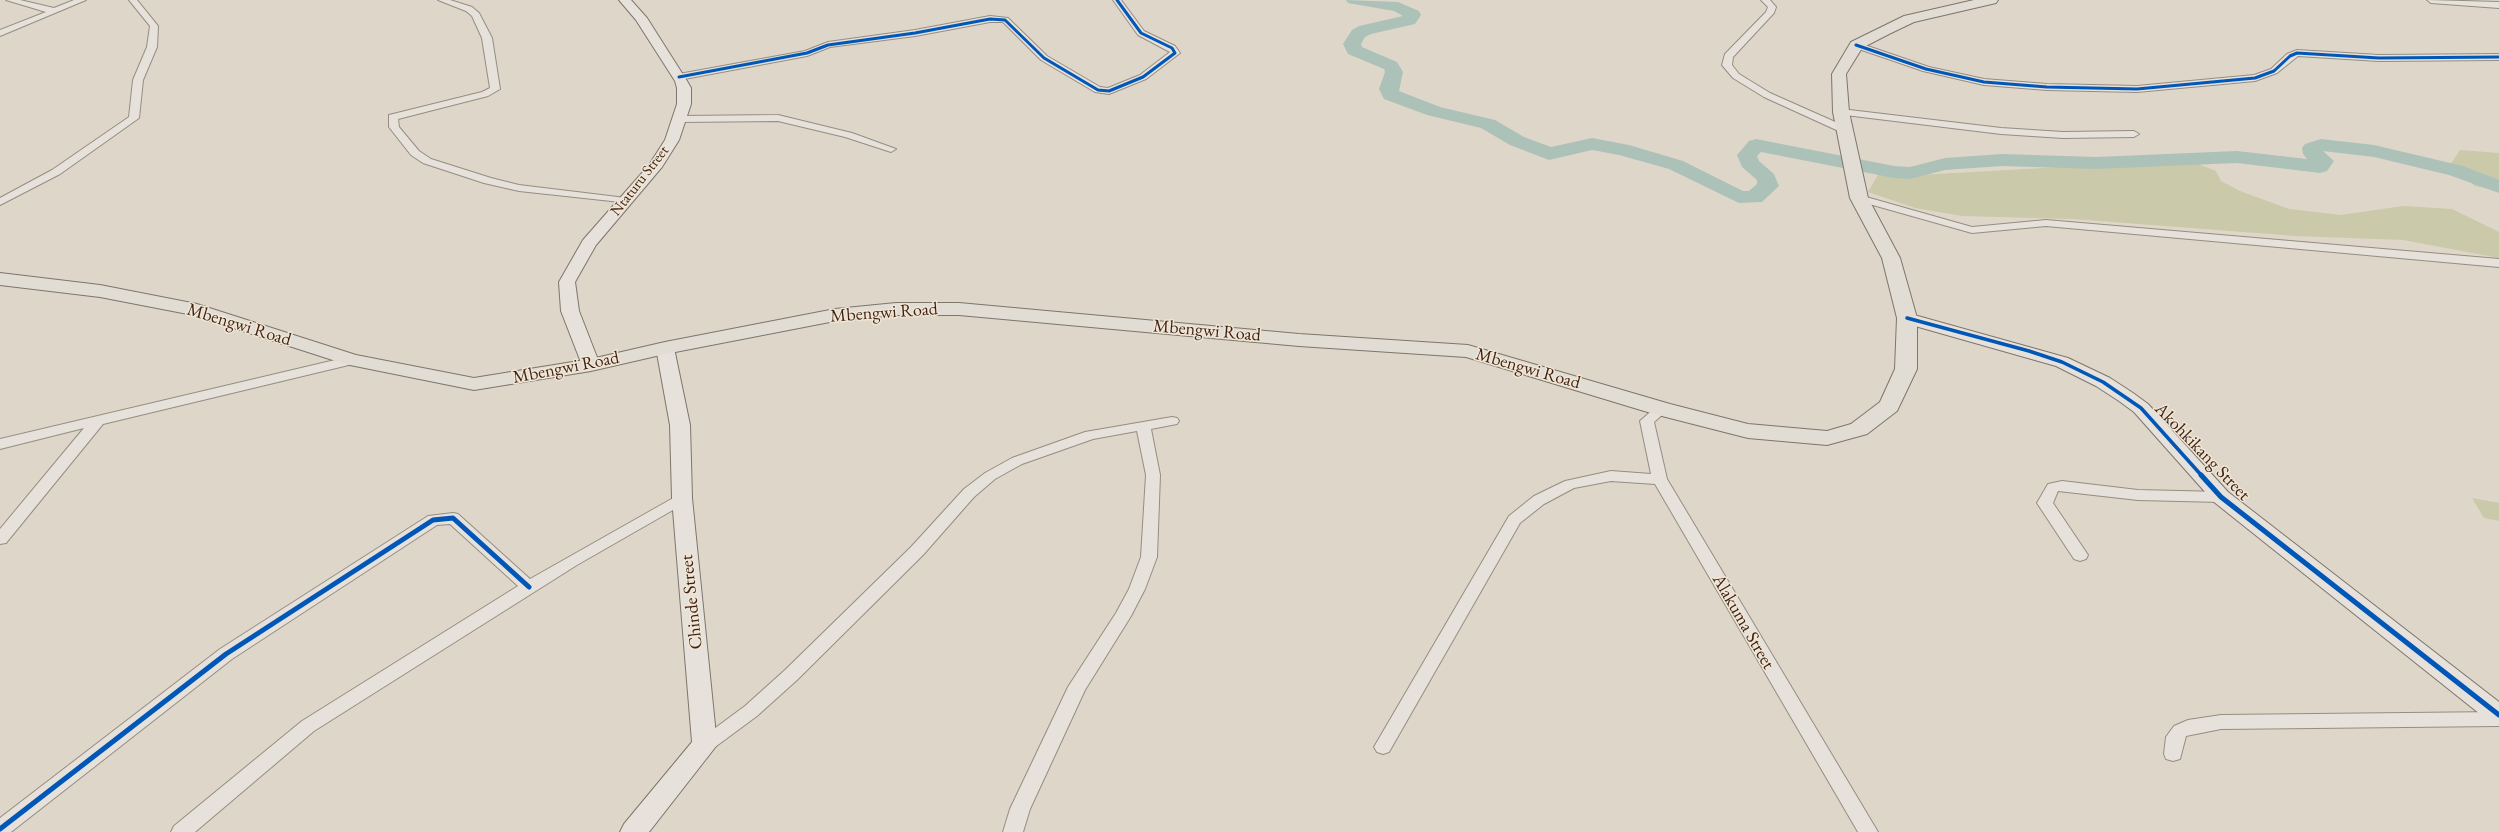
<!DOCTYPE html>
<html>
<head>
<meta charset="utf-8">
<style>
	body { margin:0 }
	canvas { display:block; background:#ded6c8 }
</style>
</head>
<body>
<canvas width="2499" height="832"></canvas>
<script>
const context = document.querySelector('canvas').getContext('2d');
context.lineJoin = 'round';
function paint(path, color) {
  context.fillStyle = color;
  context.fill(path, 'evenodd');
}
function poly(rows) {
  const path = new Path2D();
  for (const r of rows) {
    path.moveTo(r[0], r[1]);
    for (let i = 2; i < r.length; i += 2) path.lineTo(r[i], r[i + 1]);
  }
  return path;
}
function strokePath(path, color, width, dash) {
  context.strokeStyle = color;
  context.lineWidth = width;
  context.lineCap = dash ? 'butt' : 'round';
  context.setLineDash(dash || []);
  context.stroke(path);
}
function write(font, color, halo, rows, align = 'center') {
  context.font = font + ' "EB Garamond",serif';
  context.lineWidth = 3;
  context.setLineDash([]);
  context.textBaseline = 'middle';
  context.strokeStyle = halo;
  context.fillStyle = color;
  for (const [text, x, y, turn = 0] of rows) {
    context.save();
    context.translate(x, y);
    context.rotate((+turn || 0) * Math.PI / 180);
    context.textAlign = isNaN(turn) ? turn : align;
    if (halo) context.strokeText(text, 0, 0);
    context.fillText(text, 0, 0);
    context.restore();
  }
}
paint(poly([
	[2460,150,2499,153,2499,191,2475,186,2450,165],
	[2151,162,2195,163,2216,171,2221,181,2240,191,2289,209,2341,215,2403,206,2452,209,2499,232,2499,258,2403,240,2296,236,2073,219,1962,216,1915,208,1868,192,1878,175,1897,173,1919,175],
	[2472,498,2499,503,2499,521,2484,518]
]), '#cac9a9');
paint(poly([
	[1346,0,1398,2,1419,11,1421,15,1415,24,1371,34,1365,37,1361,44,1362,47,1397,62,1403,72,1399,91,1440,107,1495,120,1524,137,1551,147,1592,138,1629,145,1683,161,1743,191,1749,191,1757,184,1757,180,1742,167,1737,155,1749,141,1756,139,1894,166,1910,167,1945,158,2002,154,2096,157,2237,151,2307,159,2303,154,2302,148,2305,144,2321,139,2374,145,2463,166,2499,180,2499,193,2449,175,2374,157,2323,151,2334,161,2327,171,2320,173,2237,163,2096,169,2002,166,1945,170,1910,179,1894,178,1761,152,1757,156,1759,161,1774,174,1779,186,1762,202,1739,203,1669,169,1619,155,1592,150,1549,160,1510,145,1481,128,1427,115,1384,99,1379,89,1385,72,1384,69,1348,54,1343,44,1352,30,1359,26,1403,16,1394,11,1348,3,1346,0]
]), '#acc2b9');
const street = poly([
	[6,0,20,0,54,8,74,0,86,0,0,36,0,30,46,12,6,0],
	[129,0,137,0,158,26,157,47,143,80,139,118,60,174,0,205,0,198,52,170,129,117,133,80,147,47,150,26,129,0],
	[438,0,450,0,472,7,479,13,492,38,500,89,488,96,398,119,399,127,419,151,431,159,491,178,519,185,626,198,630,199,630,203,519,191,484,183,423,163,411,155,389,127,389,115,482,92,490,88,482,38,472,16,466,11,438,0],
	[1113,0,1121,0,1144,31,1175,46,1180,53,1146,79,1109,94,1095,92,1041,60,1003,22,990,22,915,36,830,47,807,56,679,80,674,77,679,74,805,51,828,42,915,30,990,16,1008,18,1047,56,1100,87,1108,88,1140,75,1170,52,1138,35,1113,0],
	[1761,0,1770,0,1776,7,1774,13,1733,57,1732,65,1739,74,1770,93,1851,129,1851,133,1843,133,1764,97,1733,78,1722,65,1725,54,1766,12,1768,7,1761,0],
	[2427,0,2499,2,2499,8,2431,3,2427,0],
	[1856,42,1929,67,1984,79,2047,84,2137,86,2254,75,2271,69,2287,54,2297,50,2379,55,2499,54,2499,60,2379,61,2298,56,2277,73,2255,81,2137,92,2047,90,1984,85,1923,71,1853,47,1851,45,1856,42],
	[1841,109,2001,128,2063,132,2134,131,2139,134,2134,137,2063,138,2001,134,1837,114,1837,110,1841,109],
	[778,115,852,133,896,149,891,152,845,137,778,121,680,122,675,119,680,116,778,115],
	[1859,195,1972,227,2046,220,2499,259,2499,267,2046,226,1972,233,1855,200,1853,198,1859,195],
	[352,356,357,357,359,360,357,363,103,424,6,543,0,544,0,529,84,428,0,449,0,439,352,356],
	[1662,405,1669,409,1654,422,1667,479,1878,832,1858,832,1655,484,1611,481,1574,488,1544,504,1520,523,1389,752,1383,754,1377,752,1374,747,1509,516,1534,496,1565,481,1611,471,1651,474,1640,421,1657,406,1662,405],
	[1172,417,1177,418,1179,421,1177,424,1151,429,1160,475,1157,557,1145,589,1131,616,1085,690,1030,809,1023,832,1003,832,1010,809,1068,687,1116,613,1129,589,1141,557,1146,475,1137,431,1093,439,1022,464,995,479,974,497,923,555,797,680,757,716,711,750,705,752,699,750,696,745,699,740,745,706,785,670,911,547,964,489,985,473,1012,458,1085,432,1172,417],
	[2062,481,2138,490,2221,492,2229,497,2221,502,2138,500,2058,491,2053,503,2088,555,2086,559,2080,561,2074,559,2037,503,2048,484,2062,481],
	[682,493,690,498,687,502,577,565,314,731,195,832,171,832,174,826,302,721,518,586,450,524,437,525,232,659,11,832,0,832,0,818,220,649,428,516,453,513,458,514,530,579,682,493],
	[2499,712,2499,726,2221,729,2186,736,2180,759,2173,761,2166,759,2164,754,2166,737,2174,726,2188,720,2221,715,2499,712]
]);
const secondary = poly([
	[619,0,631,0,647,18,687,81,691,88,691,104,679,140,662,167,596,245,575,282,579,311,600,365,597,369,591,370,585,369,582,365,561,311,559,282,583,240,649,165,665,140,677,104,677,88,675,81,636,20,619,0],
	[1907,313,2068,358,2110,378,2133,393,2148,404,2228,492,2499,702,2499,725,2490,722,2214,502,2134,412,2119,401,2096,386,2056,366,1901,322,1898,318,1901,314,1907,313],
	[665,343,671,344,674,348,690,425,692,498,717,745,649,832,620,832,624,824,692,742,672,498,670,425,656,348,659,344,665,343]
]);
const primary = poly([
	[1974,0,1998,0,1996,3,1914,22,1889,34,1862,48,1846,74,1849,112,1868,198,1900,258,1917,318,1917,369,1897,411,1867,434,1827,445,1748,438,1654,414,1466,357,1299,346,959,315,896,315,835,321,665,354,591,371,474,390,345,364,193,315,100,297,0,285,0,273,100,285,197,304,356,355,474,378,591,359,665,342,835,309,896,303,959,303,1299,334,1468,345,1670,404,1748,424,1827,431,1851,424,1880,402,1895,369,1897,318,1882,258,1850,198,1833,112,1832,74,1851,42,1904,16,1974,0]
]);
strokePath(street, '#958d83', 2);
strokePath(secondary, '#7e756c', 2);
strokePath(primary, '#7e756c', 2);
paint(street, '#e6e1da');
paint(secondary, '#e6e1da');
paint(primary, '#e1dcd4');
strokePath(poly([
	[1856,45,1926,69,1984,82,2047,87,2137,89,2255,78,2274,71,2290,56,2297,53,2379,58,2499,57],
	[679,77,807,53,828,45,915,33,990,19,1005,20,1044,58,1098,90,1109,91,1143,77,1175,53,1172,48,1141,33,1117,0]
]), '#0057b8', 3);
strokePath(poly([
	[1907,318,2029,351,2062,362,2103,382,2141,408,2202,476]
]), '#0057b8', 3.5);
strokePath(poly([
	[2201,475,2221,497,2499,715],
	[0,829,226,654,433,520,453,518,529,587]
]), '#0057b8', 5);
write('15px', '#3e1f12', '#efe6d5', [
	["Ntaturu Street",640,181,-52]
]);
write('18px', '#3e1f12', '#efe6d5', [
	["Mbengwi Road",884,313,-4],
	["Mbengwi Road",239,325,17],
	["Mbengwi Road",1207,331,5],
	["Mbengwi Road",566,368,-11],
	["Mbengwi Road",1528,369,16],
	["Akohkikang Street",2202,452,46],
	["Chinde Street",692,602,-96],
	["Alakuma Street",1743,622,60]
]);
</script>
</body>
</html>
